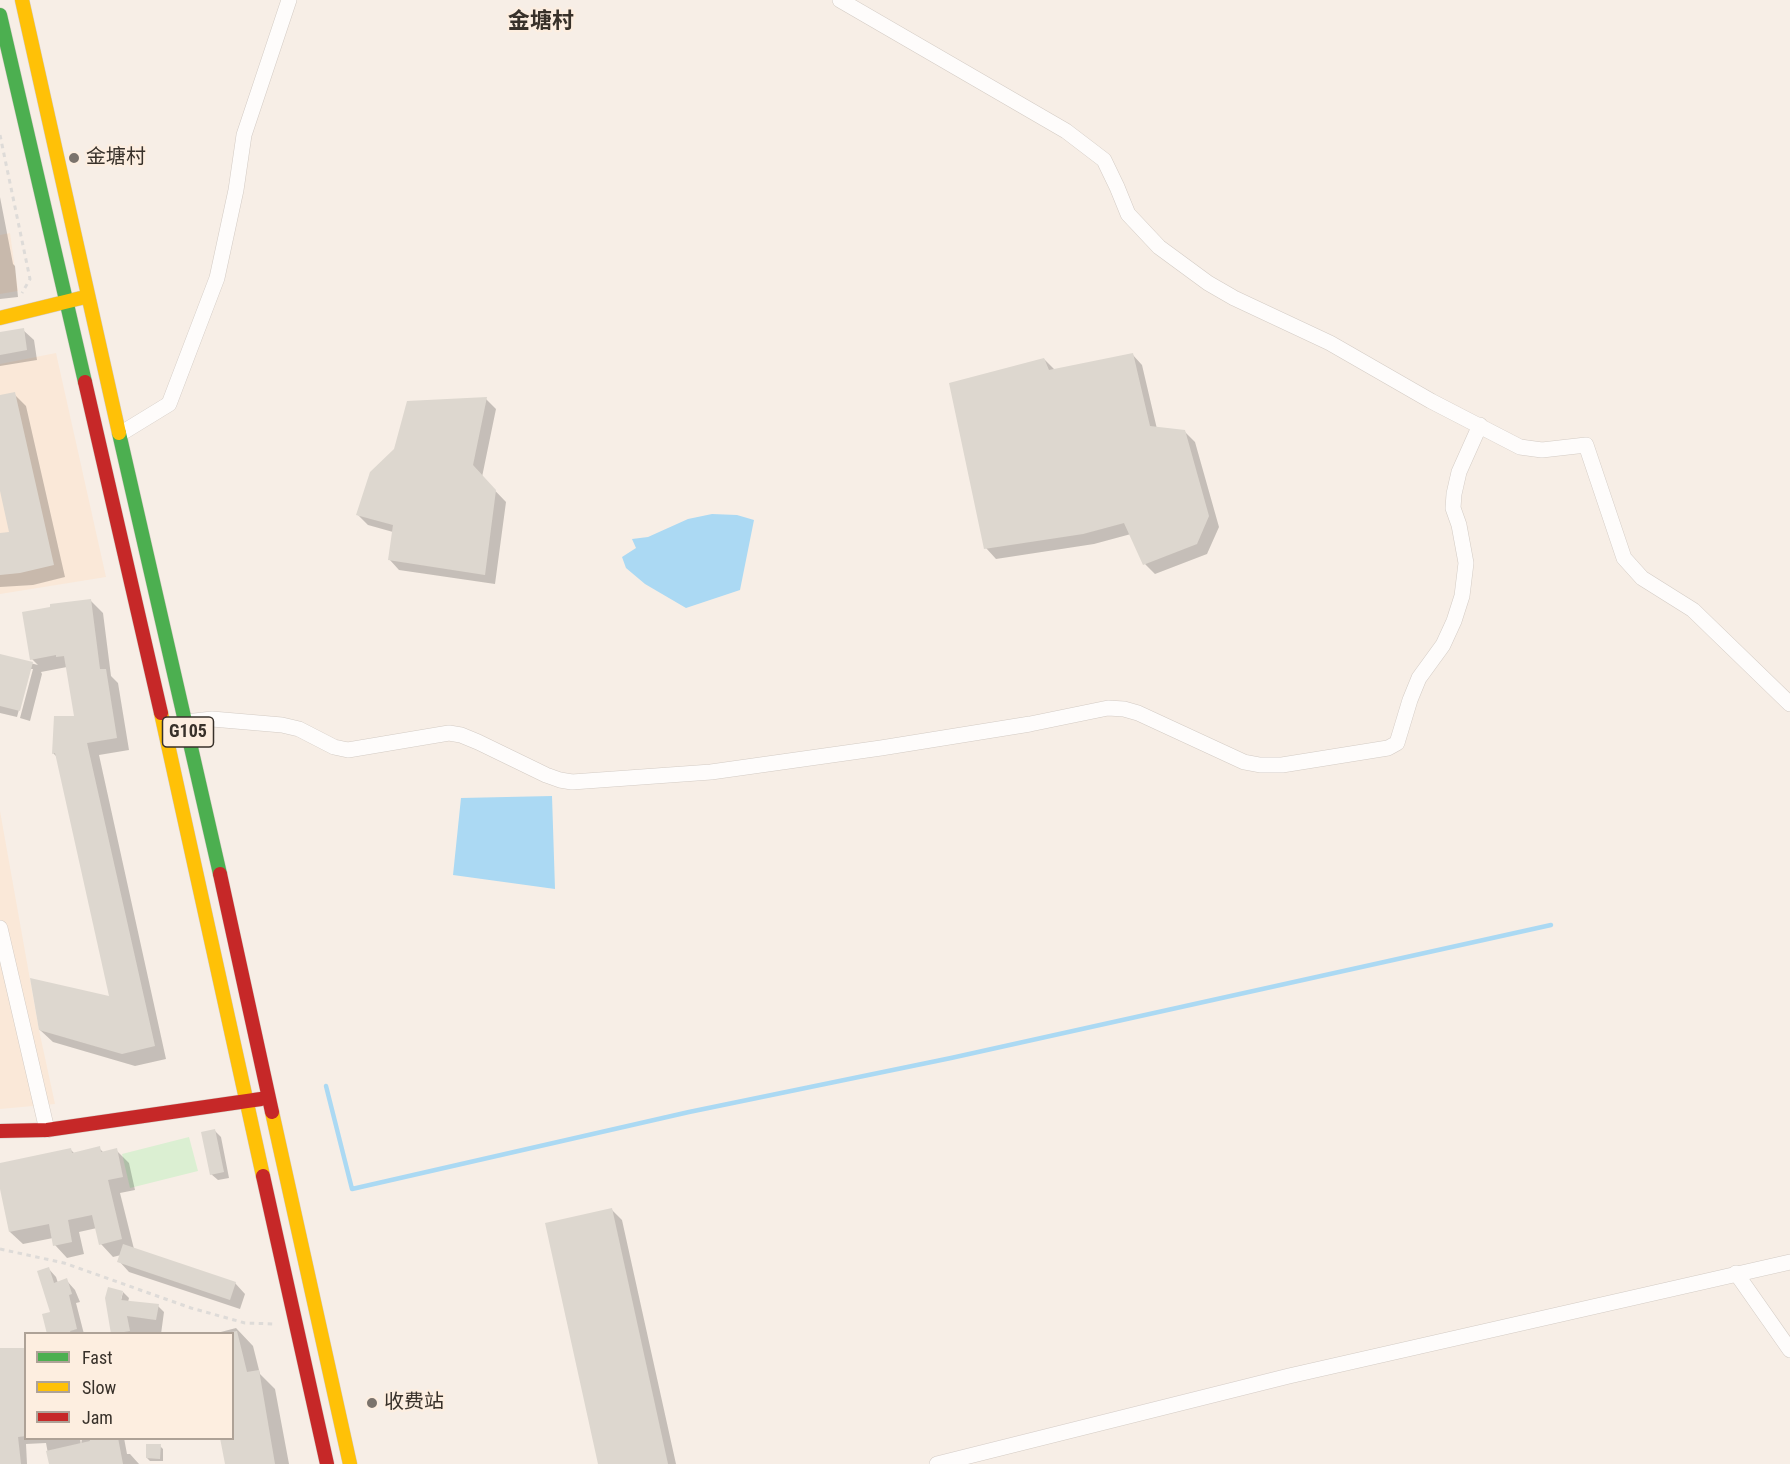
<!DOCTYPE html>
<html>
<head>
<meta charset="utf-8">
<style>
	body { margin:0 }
	#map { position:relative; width:1790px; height:1464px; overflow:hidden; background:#f7eee6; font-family:"Roboto Condensed",sans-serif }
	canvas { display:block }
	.legend { position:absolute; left:24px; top:1332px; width:210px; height:108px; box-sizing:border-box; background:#fdeee0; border:2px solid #aea297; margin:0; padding:8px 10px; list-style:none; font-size:18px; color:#38312a }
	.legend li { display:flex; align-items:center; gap:12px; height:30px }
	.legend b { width:30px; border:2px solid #aea297 }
</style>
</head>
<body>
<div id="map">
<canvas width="1790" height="1464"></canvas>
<ul class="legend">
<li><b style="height:8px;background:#4caf50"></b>Fast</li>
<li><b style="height:8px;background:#ffc107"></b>Slow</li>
<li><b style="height:8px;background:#c62828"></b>Jam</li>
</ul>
</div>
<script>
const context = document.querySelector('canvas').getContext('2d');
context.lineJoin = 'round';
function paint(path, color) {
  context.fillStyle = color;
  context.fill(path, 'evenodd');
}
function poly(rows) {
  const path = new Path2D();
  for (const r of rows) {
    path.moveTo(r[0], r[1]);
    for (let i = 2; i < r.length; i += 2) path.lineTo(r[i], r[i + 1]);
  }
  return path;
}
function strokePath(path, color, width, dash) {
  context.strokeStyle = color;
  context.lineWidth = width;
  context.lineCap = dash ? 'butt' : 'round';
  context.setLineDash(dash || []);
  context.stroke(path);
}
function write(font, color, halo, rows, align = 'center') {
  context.font = font + ' "Roboto Condensed","Noto Sans SC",sans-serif';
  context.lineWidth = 4.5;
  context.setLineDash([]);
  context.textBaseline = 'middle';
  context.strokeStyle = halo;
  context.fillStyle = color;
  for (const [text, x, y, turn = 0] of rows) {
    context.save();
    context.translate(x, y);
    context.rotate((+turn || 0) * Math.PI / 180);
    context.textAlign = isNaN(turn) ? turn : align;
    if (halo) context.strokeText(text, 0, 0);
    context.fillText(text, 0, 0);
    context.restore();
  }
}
paint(poly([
	[10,233,18,291,0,294,0,235],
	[56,353,106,577,0,594,0,364],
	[0,811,39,1030,55,1104,0,1109]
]), '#fae8d8');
paint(poly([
	[189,1137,198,1171,130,1188,122,1154]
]), '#dbefd2');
paint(poly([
	[712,514,737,515,754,520,740,590,686,608,645,584,626,568,622,557,636,548,632,539,648,537,688,519],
	[552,796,555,889,453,875,461,798]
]), '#abd9f3');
paint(poly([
	[0,197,13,264,15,266,18,297,0,299],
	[23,330,34,340,37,360,0,366,0,334],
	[1132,354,1142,365,1157,429,1185,432,1195,442,1219,527,1207,554,1155,574,1145,564,1131,534,1094,544,996,559,986,548,1044,359,1055,370],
	[14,394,26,406,65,577,33,585,0,587,0,534,11,533,0,484,0,397],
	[486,399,496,409,482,477,506,502,495,584,399,570,389,559,393,532,368,525,358,515],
	[90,600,103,613,111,676,118,683,129,750,99,755,166,1059,135,1066,53,1042,40,1030,111,998,58,758,53,753,76,718,67,667,41,672,42,674,30,721,20,718,33,669,30,669,17,717,0,713,0,664,2,656,38,665,32,659],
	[215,1131,221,1137,229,1178,218,1180,211,1174],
	[99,1148,104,1153,116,1150,129,1163,135,1190,120,1193,134,1249,235,1283,245,1294,240,1309,129,1272,119,1261,121,1255,113,1257,101,1244,97,1228,79,1232,84,1254,67,1258,55,1245,53,1238,23,1244,10,1232,0,1181,0,1164,70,1149,75,1154],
	[612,1210,622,1220,676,1464,600,1464],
	[48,1268,56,1277,58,1283,67,1281,75,1290,80,1302,76,1303,84,1334,49,1334,52,1313],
	[123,1292,129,1298,128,1302,158,1306,164,1312,161,1334,113,1334],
	[236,1328,253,1346,260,1374,275,1389,289,1464,226,1464,232,1438,232,1334,217,1333],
	[26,1379,26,1438,80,1438,81,1445,82,1438,124,1438,127,1454,130,1454,139,1464,50,1464,46,1443,26,1444,27,1464,0,1464,0,1380],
	[160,1446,163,1449,163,1461,150,1461,147,1458]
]), '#0003');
strokePath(poly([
	[326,1086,352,1189,689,1112,951,1058,1551,925]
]), '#abd9f3', 4.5);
paint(poly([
	[24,328,27,350,0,355,0,332],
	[1133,353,1150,426,1185,430,1209,516,1197,544,1143,565,1124,523,1083,534,984,549,949,383,1044,358,1049,370],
	[15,392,54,565,20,573,0,575,0,533,9,532,0,491,0,395],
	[487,397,473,465,496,490,485,575,388,560,393,525,356,515,370,472,394,449,407,401],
	[91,599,100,669,106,669,117,738,87,743,155,1046,122,1054,39,1030,30,978,109,996,55,753,52,754,54,716,74,716,64,656,56,657,56,655,30,660,22,612,50,607,50,604],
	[0,654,33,662,20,711,0,706],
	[215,1129,224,1172,210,1175,201,1132],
	[100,1146,101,1152,117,1148,123,1177,108,1180,122,1239,99,1245,92,1215,68,1220,72,1242,53,1246,49,1224,9,1232,0,1189,0,1163,71,1148,72,1153],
	[612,1208,668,1464,598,1464,545,1223],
	[123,1244,236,1282,230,1300,117,1262],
	[49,1267,54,1283,67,1278,72,1294,69,1295,77,1329,70,1331,71,1334,47,1334,42,1314,50,1312,37,1271],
	[108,1287,123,1291,121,1300,159,1304,156,1320,127,1316,130,1331,111,1334,105,1298],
	[237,1331,247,1372,259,1370,275,1464,225,1464,220,1438,232,1438,232,1332],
	[0,1348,26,1348,26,1436,18,1437,21,1464,0,1464],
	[89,1438,118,1438,123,1464,49,1464,46,1451,90,1441],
	[146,1444,161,1444,160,1459,146,1458]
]), '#ddd7cf');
const street = poly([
	[840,0,1066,131,1104,160,1117,187,1128,214,1159,247,1208,283,1234,298,1330,343,1431,401,1520,447,1542,450,1586,445,1624,558,1642,578,1693,610,1790,704],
	[120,434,169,404,217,278,236,190,244,135,289,0],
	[186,722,212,719,282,725,299,729,334,747,348,750,449,733,461,735,478,742,546,775,560,780,572,782,711,772,881,748,1030,724,1108,708,1124,709,1138,713,1244,762,1260,765,1282,765,1388,748,1397,743,1410,700,1419,678,1443,645,1454,621,1462,596,1466,563,1459,525,1453,508,1454,494,1459,472,1480,425],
	[0,928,47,1130],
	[1736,1273,1790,1350],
	[937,1464,1289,1376,1790,1262]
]);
const fast = poly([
	[0,15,85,382],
	[119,433,220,874]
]);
const slow = poly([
	[22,0,119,433],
	[0,318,81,298],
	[161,713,263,1176],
	[272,1112,350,1464]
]);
const jam = poly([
	[85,382,161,713],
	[220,874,272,1112],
	[0,1131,47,1130,261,1099],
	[263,1176,327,1464]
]);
strokePath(street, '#d3cbc4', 16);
strokePath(fast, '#d3cbc4', 15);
strokePath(slow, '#d3cbc4', 15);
strokePath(jam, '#d3cbc4', 15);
strokePath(poly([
	[0,135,30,279,22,293],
	[0,1249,64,1263,191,1308,245,1323,275,1324]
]), '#dedbd8', 3, [4.5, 4.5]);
strokePath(street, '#fefcfb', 15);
strokePath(fast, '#4caf50', 14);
strokePath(slow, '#ffc107', 14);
strokePath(jam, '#c62828', 14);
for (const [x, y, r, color] of [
	[74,158,6,"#7b736c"],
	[372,1403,6,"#7b736c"]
]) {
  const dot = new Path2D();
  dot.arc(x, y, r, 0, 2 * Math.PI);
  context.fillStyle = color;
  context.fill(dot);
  strokePath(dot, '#fdeee0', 2);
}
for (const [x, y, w] of [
	[188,732,51]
]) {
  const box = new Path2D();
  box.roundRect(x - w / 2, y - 15, w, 30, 4.5);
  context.fillStyle = '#fdeee0';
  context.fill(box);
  strokePath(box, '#38312a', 1.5);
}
write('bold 18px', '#38312a', null, [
	["G105",188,732]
]);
write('20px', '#38312a', '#fdeee0', [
	["金塘村",86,158],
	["收费站",384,1403]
], 'left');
write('bold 22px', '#38312a', '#fdeee0', [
	["金塘村",541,22]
]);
</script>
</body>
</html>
